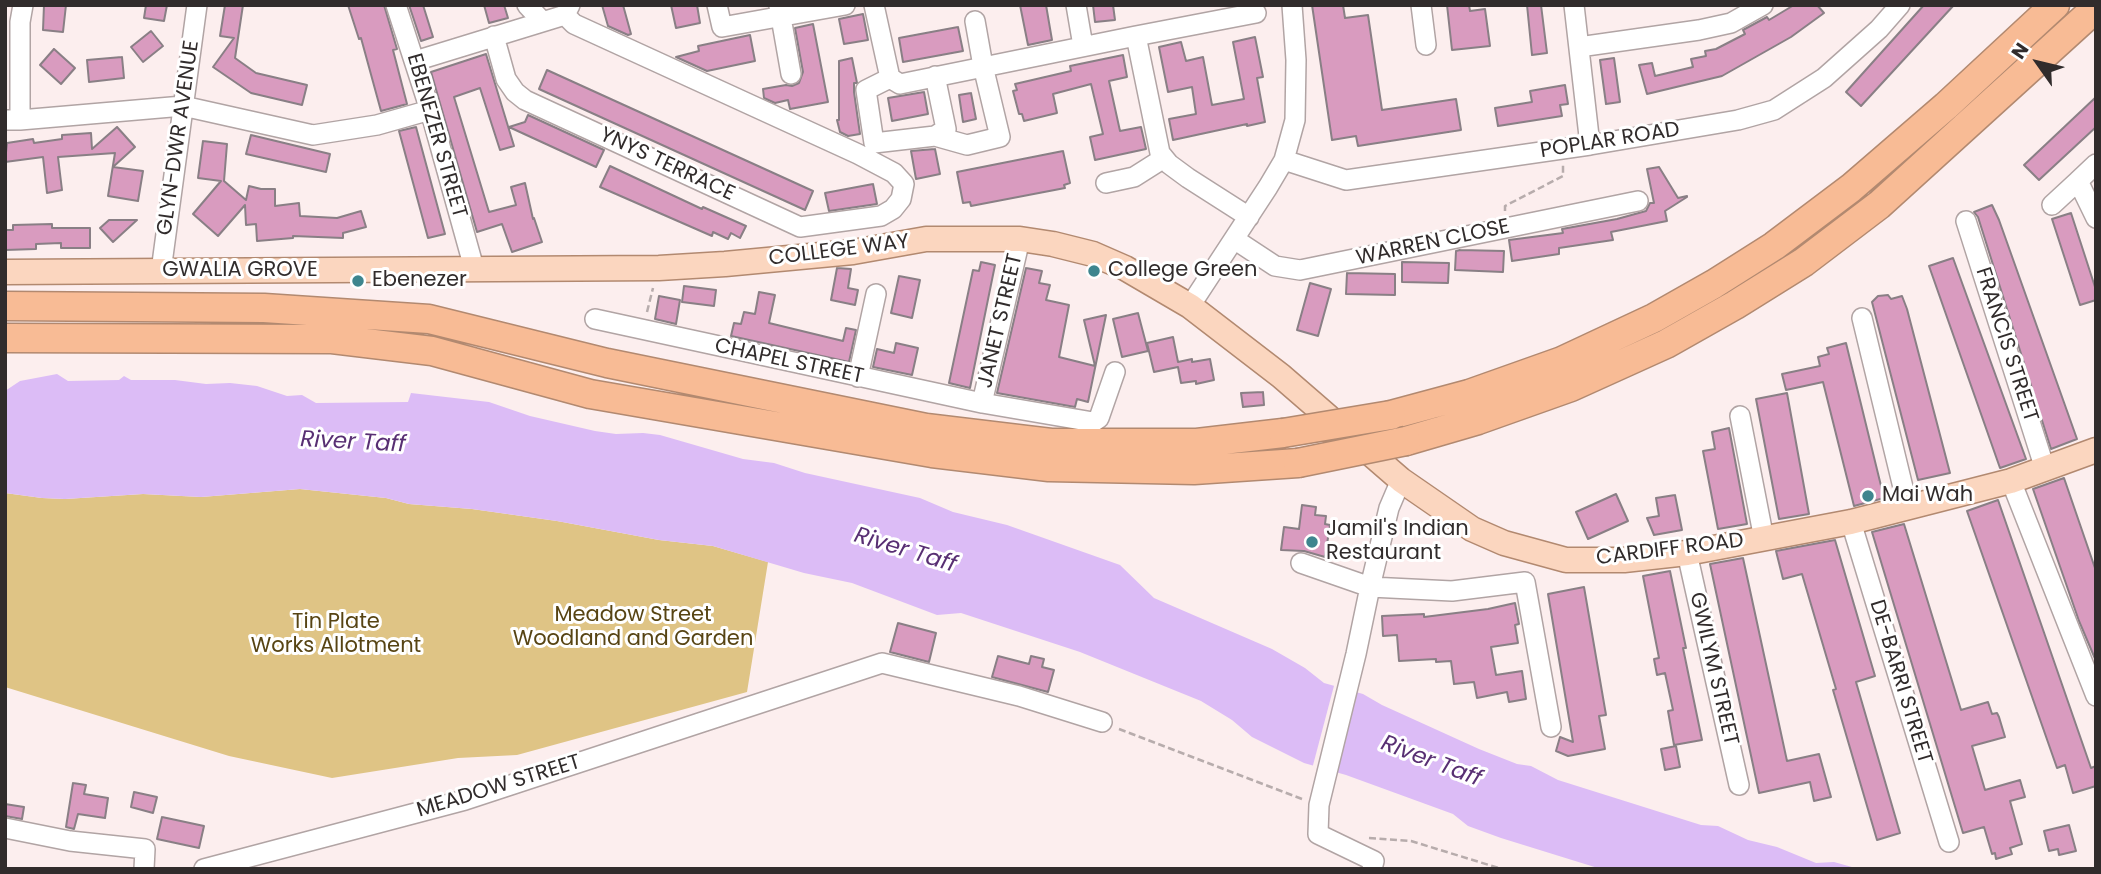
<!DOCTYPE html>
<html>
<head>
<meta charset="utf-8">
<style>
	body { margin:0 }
	#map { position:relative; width:2101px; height:874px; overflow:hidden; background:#fceeee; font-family:Poppins,sans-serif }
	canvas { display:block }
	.frame { position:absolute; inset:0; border:7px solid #312c2c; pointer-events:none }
	.north { position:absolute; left:2003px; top:28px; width:70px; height:70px; -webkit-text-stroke:5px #fff; paint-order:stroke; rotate:304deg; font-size:19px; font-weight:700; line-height:28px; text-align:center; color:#312c2c }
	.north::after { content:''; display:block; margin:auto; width:24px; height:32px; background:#312c2c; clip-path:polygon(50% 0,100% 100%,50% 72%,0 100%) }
</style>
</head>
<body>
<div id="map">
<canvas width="2101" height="874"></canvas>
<div class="frame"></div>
<div class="north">N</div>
</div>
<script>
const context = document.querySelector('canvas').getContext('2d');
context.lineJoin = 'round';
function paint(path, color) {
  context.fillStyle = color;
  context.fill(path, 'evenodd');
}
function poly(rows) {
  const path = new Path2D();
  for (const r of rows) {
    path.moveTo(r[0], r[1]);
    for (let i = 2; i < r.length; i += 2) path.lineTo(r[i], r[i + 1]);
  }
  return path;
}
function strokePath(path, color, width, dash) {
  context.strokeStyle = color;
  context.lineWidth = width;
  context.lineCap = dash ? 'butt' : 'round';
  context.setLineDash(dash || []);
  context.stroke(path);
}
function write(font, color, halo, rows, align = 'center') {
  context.font = font + ' Poppins,sans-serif';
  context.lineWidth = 6;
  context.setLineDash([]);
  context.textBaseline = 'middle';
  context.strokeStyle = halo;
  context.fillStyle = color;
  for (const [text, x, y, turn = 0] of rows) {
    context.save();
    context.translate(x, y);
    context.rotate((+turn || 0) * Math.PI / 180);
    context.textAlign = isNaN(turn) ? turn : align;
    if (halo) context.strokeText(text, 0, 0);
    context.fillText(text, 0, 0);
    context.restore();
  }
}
paint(poly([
	[300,489,386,498,409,504,472,509,557,521,659,540,713,546,768,562,747,692,517,755,458,758,332,778,229,756,5,687,5,493,42,498,65,499,143,494,201,497]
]), '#dfc485');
paint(poly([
	[57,374,68,381,119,380,124,376,131,380,175,380,206,384,230,383,257,386,287,396,302,395,316,403,408,402,411,393,489,402,530,416,595,431,616,434,643,433,660,435,743,459,774,463,805,473,920,498,953,512,1007,525,1120,565,1154,598,1272,649,1305,668,1324,683,1363,694,1382,705,1479,749,1517,764,1531,766,1558,780,1701,825,1718,826,1748,840,1777,847,1816,863,1834,862,1859,869,1601,869,1501,838,1468,826,1453,814,1346,775,1304,763,1252,737,1232,720,1201,701,1080,652,961,613,937,615,852,583,804,573,713,546,659,540,557,521,472,509,409,504,386,498,300,489,201,497,143,494,65,499,42,498,5,493,5,391,20,381]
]), '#dcbcf6');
paint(poly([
	[1335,682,1353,687,1331,774,1312,769]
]), '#fceeee');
const building = poly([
	[44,5,66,5,63,32,43,30,44,5],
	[146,5,167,5,164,21,144,18,146,5],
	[225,5,243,5,235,58,256,73,307,85,302,105,251,93,213,67,234,38,220,36,225,5],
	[348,5,384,5,397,49,393,50,407,104,381,111,361,38,359,39,348,5],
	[409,5,423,5,433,37,421,41,409,5],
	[484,5,504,5,508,18,489,23,484,5],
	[602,5,623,5,631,34,628,35,608,26,602,5],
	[671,5,697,5,700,23,676,28,671,5],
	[1020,5,1046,5,1052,40,1028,45,1020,5],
	[1093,5,1113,5,1115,20,1095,22,1093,5],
	[1312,5,1343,5,1345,18,1368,15,1382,110,1456,99,1461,130,1358,146,1356,136,1332,140,1312,5],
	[1447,5,1469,5,1470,11,1485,9,1490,46,1452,50,1447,5],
	[1527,5,1541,5,1547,53,1532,55,1527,5],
	[1794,5,1817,5,1824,13,1791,37,1722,76,1647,94,1639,65,1652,63,1655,76,1693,67,1691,59,1706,56,1705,51,1716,49,1745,34,1743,30,1767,17,1769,20,1794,5],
	[1924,5,1954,5,1861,106,1846,92,1924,5],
	[863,14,868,40,844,44,839,19,863,14],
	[813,24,828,102,790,109,788,100,775,103,764,98,763,89,786,85,792,86,799,83,803,72,795,28,813,24],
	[958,27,963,51,903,62,899,38,958,27],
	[151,31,163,46,143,62,131,47,151,31],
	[750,35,755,61,707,71,676,57,699,51,698,46,750,35],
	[1255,37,1263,77,1257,78,1265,122,1247,126,1247,124,1173,140,1169,119,1196,114,1192,87,1168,92,1159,47,1181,42,1186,61,1203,57,1212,105,1244,99,1233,42,1255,37],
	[54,49,75,68,61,84,40,65,54,49],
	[486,54,514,146,500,150,480,88,454,97,489,212,516,205,511,187,525,183,533,219,534,218,542,242,512,252,502,224,477,232,431,72,486,54],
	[1123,55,1127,77,1109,81,1120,131,1141,127,1146,149,1095,160,1090,137,1103,134,1091,84,1053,94,1057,113,1024,121,1022,114,1019,114,1013,91,1017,90,1015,84,1071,71,1070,66,1123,55],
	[122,57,124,78,89,82,87,60,122,57],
	[852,58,857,83,854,83,854,92,860,134,848,136,840,132,837,120,839,120,839,61,852,58],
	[1614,58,1620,102,1606,104,1600,60,1614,58],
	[547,70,813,191,805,210,539,89,547,70],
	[1565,85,1568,104,1560,105,1562,116,1498,126,1495,108,1532,102,1530,91,1565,85],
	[924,92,928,114,892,121,888,98,924,92],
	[971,93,976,119,963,122,959,95,971,93],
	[2096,97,2096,127,2039,180,2024,165,2096,97],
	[528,115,604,150,596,167,509,127,525,122,528,115],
	[117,127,135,147,113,167,143,171,138,201,108,196,115,153,58,157,62,190,47,193,43,157,5,162,7,143,33,139,34,143,62,139,62,135,91,133,92,149,117,127],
	[416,127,445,234,428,238,399,131,416,127],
	[251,135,330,154,326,172,246,154,251,135],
	[203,141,227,144,224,181,246,200,249,186,261,189,275,189,275,206,299,203,300,216,337,218,361,211,366,227,343,233,343,238,293,236,293,238,257,241,256,224,246,225,245,205,218,236,193,214,221,181,198,178,203,141],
	[935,149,940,174,916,179,911,151,935,149],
	[1063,151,1070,183,1064,185,1065,188,971,206,970,202,963,203,957,172,1063,151],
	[610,166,702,209,703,207,746,226,740,238,731,233,728,239,713,232,712,236,600,187,610,166],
	[1659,167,1678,198,1687,196,1687,197,1665,211,1667,221,1611,232,1613,240,1559,248,1559,254,1512,261,1509,240,1563,233,1562,229,1617,219,1646,211,1650,203,1654,203,1647,169,1659,167],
	[873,184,877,204,829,211,825,193,873,184],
	[1992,205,1999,220,2077,439,2051,449,1978,217,1974,212,1992,205],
	[2071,213,2096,290,2096,300,2080,305,2052,219,2071,213],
	[109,220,137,220,113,242,100,228,109,220],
	[52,224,52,228,90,228,90,248,61,248,61,243,36,244,36,249,5,250,5,230,13,230,13,225,52,224],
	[1460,250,1504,251,1503,272,1455,270,1456,251,1460,250],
	[1953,258,2026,459,2000,468,1929,266,1953,258],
	[981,262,995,265,970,388,949,383,973,270,979,271,981,262],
	[1402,262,1449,263,1448,283,1402,282,1402,262],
	[837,268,851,269,848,288,858,290,855,305,831,300,837,268],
	[1026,268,1042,271,1039,283,1050,285,1046,300,1069,305,1059,357,1095,366,1084,320,1106,315,1088,402,1077,399,1075,407,997,393,1026,268],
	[1347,273,1395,274,1395,295,1346,294,1347,273],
	[899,276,920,280,912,318,891,313,899,276],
	[1310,283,1331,289,1318,336,1297,330,1310,283],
	[684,286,716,290,714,306,682,302,684,286],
	[759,292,775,295,769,323,843,341,846,328,856,330,849,362,731,336,734,323,741,324,744,312,755,314,759,292],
	[1888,295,1891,299,1902,296,1907,309,1950,473,1918,480,1872,302,1878,296,1888,295],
	[659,296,680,300,676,324,655,319,659,296],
	[1138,313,1148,351,1122,357,1113,319,1138,313],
	[1173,337,1178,362,1192,359,1192,362,1210,359,1214,380,1196,384,1196,381,1181,383,1178,367,1154,372,1147,343,1173,337],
	[896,343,918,348,912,375,873,367,877,349,894,353,896,343],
	[1846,343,1884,498,1854,506,1823,382,1786,390,1782,374,1820,366,1818,357,1829,354,1827,348,1846,343],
	[1263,392,1264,405,1243,407,1241,393,1263,392],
	[1787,393,1809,514,1779,519,1756,399,1787,393],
	[1729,428,1747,524,1718,529,1703,451,1715,449,1712,432,1729,428],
	[2064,478,2096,571,2096,661,2079,621,2033,489,2064,478],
	[1616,494,1628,521,1588,539,1576,512,1616,494],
	[1675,495,1682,530,1654,535,1647,518,1659,516,1656,498,1675,495],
	[1998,500,2091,768,2096,766,2096,786,2073,793,2065,765,2057,768,1967,511,1998,500],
	[1302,505,1316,507,1315,515,1326,516,1325,524,1330,525,1325,557,1304,551,1281,550,1284,527,1299,529,1302,505],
	[1904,524,1961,710,1988,702,1992,714,1997,713,1999,717,2005,737,1972,746,1985,790,2020,780,2025,797,2010,801,2022,844,2010,848,2012,854,1996,859,1995,853,1992,854,1984,827,1963,833,1872,532,1904,524],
	[1835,540,1875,676,1856,682,1900,833,1877,840,1833,690,1836,689,1802,574,1783,579,1776,551,1835,540],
	[1743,558,1787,761,1819,754,1831,797,1814,801,1810,782,1759,793,1710,564,1743,558],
	[1670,571,1686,648,1683,648,1702,740,1674,745,1668,711,1673,710,1665,673,1657,675,1654,659,1659,658,1643,576,1670,571],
	[1584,587,1606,715,1599,716,1605,749,1568,756,1556,751,1560,737,1573,742,1548,594,1584,587],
	[1515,603,1519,624,1515,625,1518,643,1491,647,1496,675,1522,671,1526,699,1509,702,1507,692,1477,698,1474,682,1454,684,1451,661,1436,662,1436,659,1399,661,1397,635,1383,636,1382,616,1424,614,1424,617,1488,609,1515,603],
	[898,623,936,633,929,662,890,652,898,623],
	[998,656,1029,664,1031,656,1044,659,1042,667,1054,670,1048,692,992,677,998,656],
	[1676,746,1680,767,1665,770,1661,749,1676,746],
	[73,783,86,785,84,794,108,798,105,818,78,814,74,829,66,827,73,783],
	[134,792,157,797,153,813,131,807,134,792],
	[5,804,24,807,22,819,5,816,5,804],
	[162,817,204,826,199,848,157,839,162,817],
	[2069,825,2076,851,2059,855,2058,849,2049,851,2044,831,2069,825]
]);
paint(building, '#d99bbf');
strokePath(building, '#897f85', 2);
const minor = poly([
	[396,5,430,110,474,268],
	[527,5,542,21],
	[717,5,722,27,845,5],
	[874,5,890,78,900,84,1136,36,1160,153,1169,164,1188,178,1249,217],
	[1076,5,1083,46],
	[1421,5,1426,45],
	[1574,5,1590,145],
	[779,6,791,74],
	[494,36,506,79,515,92,525,100,800,227,881,216,893,209,901,199,904,184,894,173,858,154,574,24,565,15],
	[1136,36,1256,13],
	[1579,47,1699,30,1731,23,1763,5],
	[415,61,565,15,570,5],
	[890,78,866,90,874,143,935,136,946,129,935,76],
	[5,120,20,120,183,106,313,135,377,125,430,110],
	[20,120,20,22,23,5],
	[935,136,967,145,1000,137,983,66,975,21],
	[1284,160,1346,180,1590,145,1738,120,1774,110,1824,78,1879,29,1900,5],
	[2096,164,2078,181,2096,218],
	[1106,183,1134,177,1164,158],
	[2052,205,2078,181],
	[1966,221,2045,469],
	[1234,239,1275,266,1300,270,1638,201],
	[161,271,197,5],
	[1190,306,1268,187,1284,160,1295,120,1296,60,1292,5],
	[1862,318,1908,508],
	[595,319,982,403,1093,422,1099,418,1115,372],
	[858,377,876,294],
	[982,403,1020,239],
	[1740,416,1764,539],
	[2011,481,2096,696],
	[1851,522,1949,842],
	[1687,553,1739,785],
	[1301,563,1370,587,1452,591,1525,582,1551,727],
	[5,828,70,841,145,849,144,869],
	[204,869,465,800,882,663,1019,696,1102,722],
	[1372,869,1374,861,1318,834,1319,805,1356,654,1370,587,1389,508,1401,480]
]);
const major = poly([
	[5,272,659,268,725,264,853,252,926,239,1020,239,1053,244,1093,254,1125,268,1190,306,1281,376,1401,480,1472,529,1504,543,1566,560,1624,560,1687,553,1851,522,2011,481,2096,450]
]);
const highway = poly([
	[5,306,264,308,429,319,607,363,926,428,1051,443,1197,443,1283,433],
	[5,338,332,339,432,351,590,394,932,453,1049,467,1194,470,1298,463],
	[1391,415,1469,394,1562,361,1654,318,1714,284,1774,246,1851,188,1946,106,2055,5],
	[1406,441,1478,420,1571,387,1666,344,1735,305,1804,262,1879,205,2096,8]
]);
strokePath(minor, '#b1a4a4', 22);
strokePath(major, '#b28970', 27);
strokePath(highway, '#b28970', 31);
strokePath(poly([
	[1505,211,1505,206,1563,176,1563,165],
	[647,312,653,288],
	[1119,729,1302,799],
	[1369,838,1411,841,1502,869]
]), '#b7acac', 2.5, [7, 3.5]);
strokePath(minor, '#fff', 19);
strokePath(major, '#fbd6bf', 24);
strokePath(highway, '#f8bb95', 28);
const highwayBridge = poly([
	[1283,433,1391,415],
	[1298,463,1406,441]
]);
strokePath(highwayBridge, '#b28970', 31, []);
strokePath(highwayBridge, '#f8bb95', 28);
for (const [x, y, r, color] of [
	[1094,271,7,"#3e858e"],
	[358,281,7,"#3e858e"],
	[1868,496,7,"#3e858e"],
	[1312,542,7,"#3e858e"]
]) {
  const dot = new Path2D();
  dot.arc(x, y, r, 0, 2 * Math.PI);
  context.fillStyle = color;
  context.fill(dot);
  strokePath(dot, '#fff', 2.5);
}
write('21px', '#312c2c', '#fff', [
	["EBENEZER STREET",436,136,74],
	["GLYN-DWR AVENUE",179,138,-82],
	["POPLAR ROAD",1610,141,-9],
	["YNYS TERRACE",667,165,25],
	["WARREN CLOSE",1433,243,-12],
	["COLLEGE WAY",839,251,-7],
	["GWALIA GROVE",240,271],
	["JANET STREET",1001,321,-77],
	["FRANCIS STREET",2006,345,72],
	["CHAPEL STREET",789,362,12],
	["CARDIFF ROAD",1670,550,-7],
	["GWILYM STREET",1713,669,77],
	["DE-BARRI STREET",1900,682,73],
	["MEADOW STREET",499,787,-17]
]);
write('21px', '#312c2c', '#fff', [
	["College Green",1108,271],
	["Ebenezer",372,281],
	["Mai Wah",1882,496],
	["Jamil's Indian",1326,530],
	["Restaurant",1326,554]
], 'left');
write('21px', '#574413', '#fff', [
	["Meadow Street",633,616],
	["Woodland and Garden",633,640],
	["Tin Plate",336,623],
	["Works Allotment",336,647]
]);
write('italic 23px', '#582f73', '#fff', [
	["River Taff",353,443,3],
	["River Taff",905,551,17],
	["River Taff",1431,762,21]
]);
</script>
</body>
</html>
